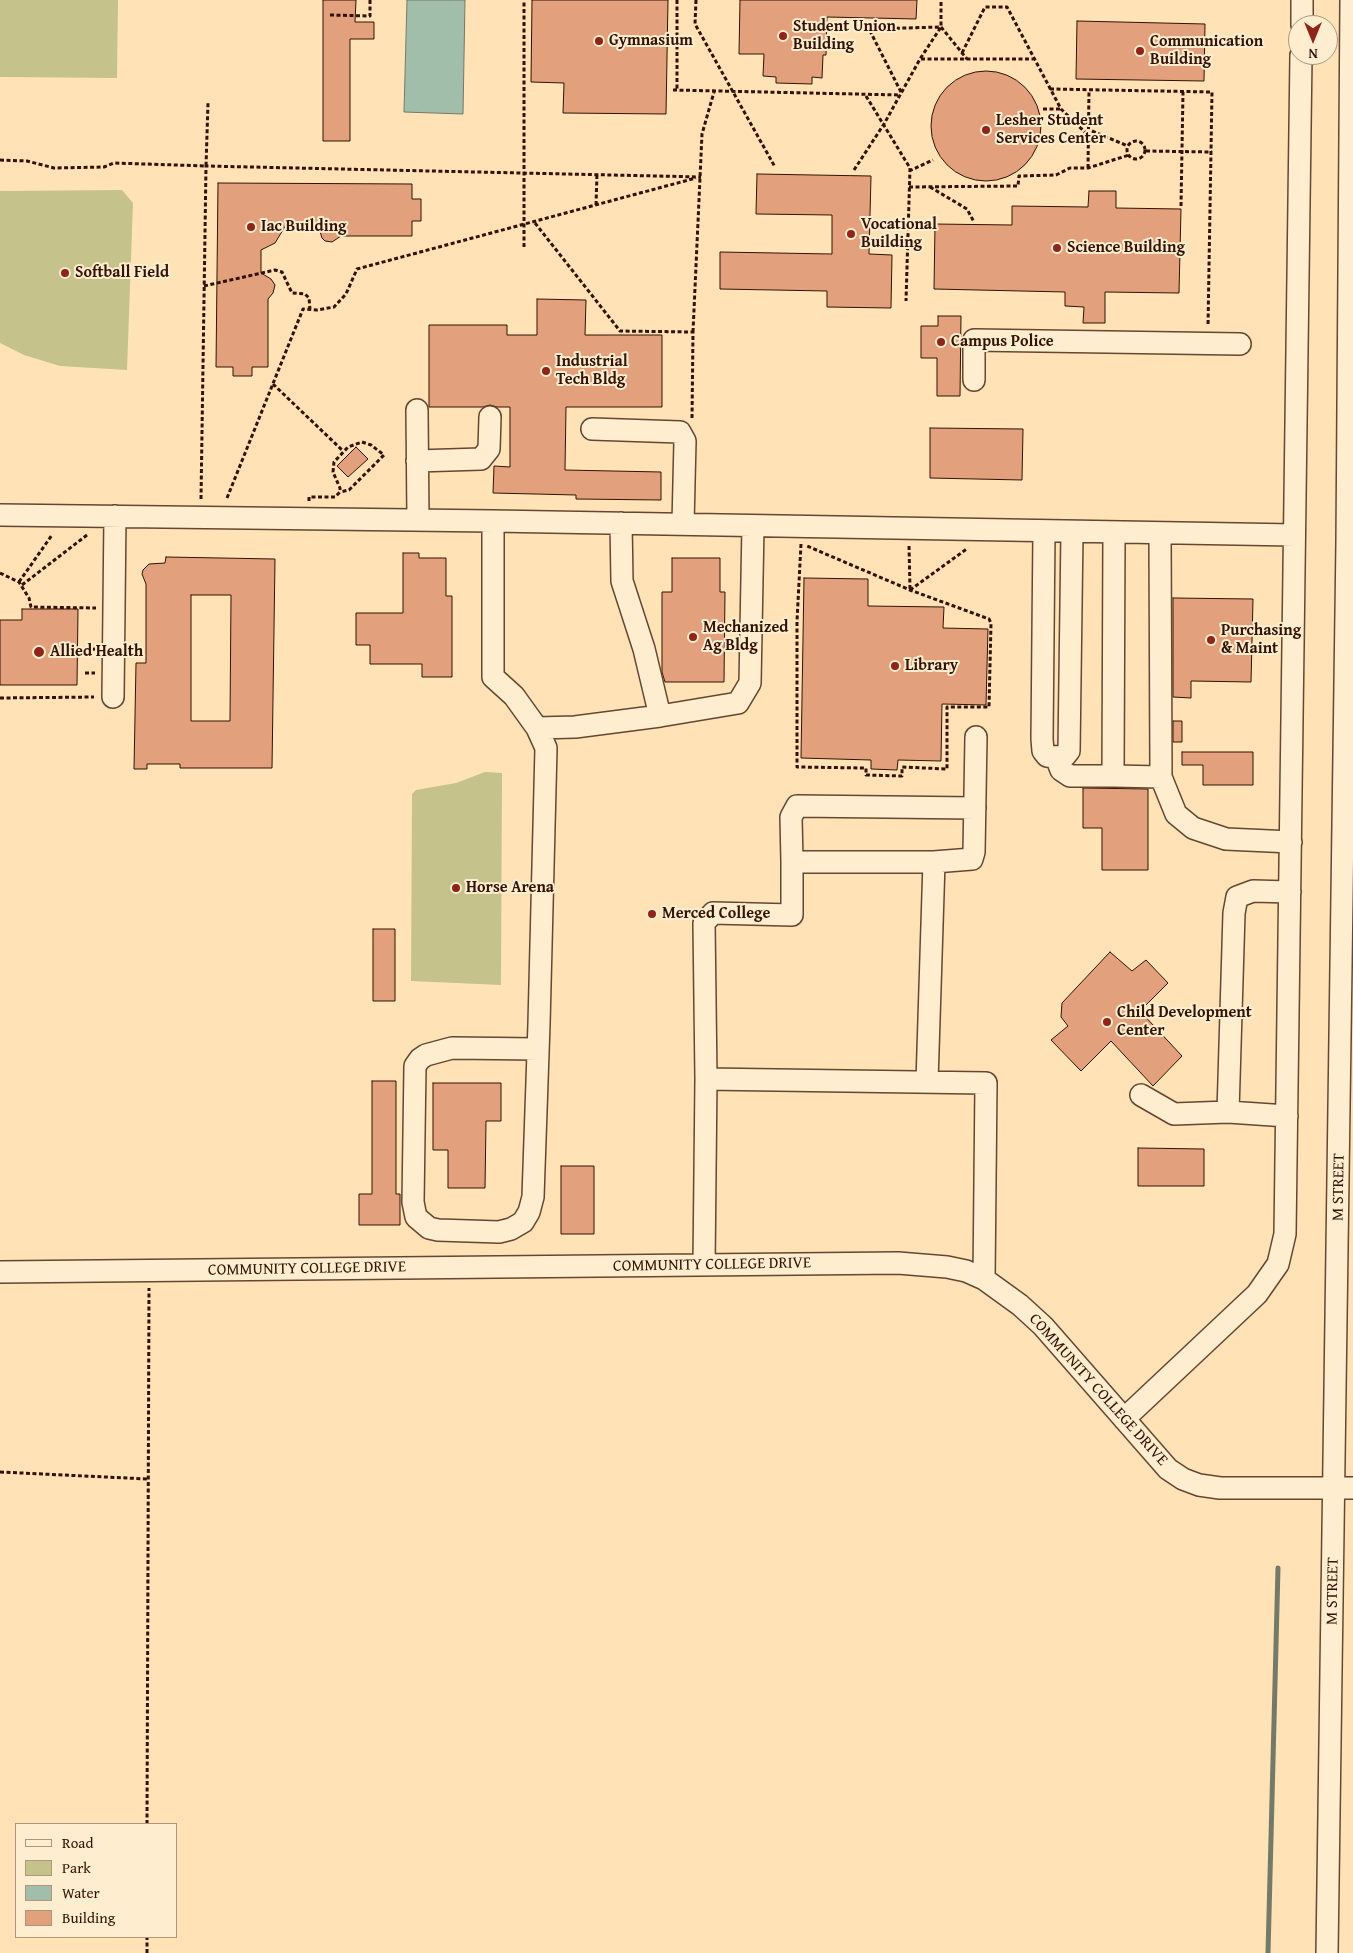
<!DOCTYPE html>
<html>
<head>
<meta charset="utf-8">
<style>
	body { margin:0 }
	#map { position:relative; width:1353px; height:1953px; overflow:hidden; background:#ffe3b6; font-family:"Gentium Book Plus",serif }
	canvas { display:block }
	.legend { position:absolute; left:15px; top:1823px; width:162px; height:115px; box-sizing:border-box; background:#ffedd0; border:1px solid #ad957e; margin:0; padding:6px 9px; list-style:none; font-size:15px; color:#321203 }
	.legend li { display:flex; align-items:center; gap:10px; height:25px }
	.legend b { width:25px; border:1px solid #ad957e }
	.north { position:absolute; left:1288px; top:15px; width:50px; height:50px; box-sizing:border-box; background:#ffedd0; border:1px solid #ad957e; border-radius:50%; rotate:180deg; font-size:14px; font-weight:700; line-height:20px; text-align:center; color:#321203 }
	.north::after { content:''; display:block; margin:auto; width:18px; height:22px; background:#8f2418; clip-path:polygon(50% 0,100% 100%,50% 72%,0 100%) }
</style>
</head>
<body>
<div id="map">
<canvas width="1353" height="1953"></canvas>
<ul class="legend">
<li><b style="height:6px;background:#ffedd0"></b>Road</li>
<li><b style="height:14px;background:#c5c28b"></b>Park</li>
<li><b style="height:14px;background:#a1beab"></b>Water</li>
<li><b style="height:14px;background:#e2a07d"></b>Building</li>
</ul>
<div class="north">N</div>
</div>
<script>
const context = document.querySelector('canvas').getContext('2d');
context.lineJoin = 'round';
function paint(path, color) {
  context.fillStyle = color;
  context.fill(path, 'evenodd');
}
function poly(rows) {
  const path = new Path2D();
  for (const r of rows) {
    if (r.length === 3) {
      path.moveTo(r[0] + r[2], r[1]);
      path.arc(r[0], r[1], r[2], 0, 2 * Math.PI);
      continue;
    }
    path.moveTo(r[0], r[1]);
    for (let i = 2; i < r.length; i += 2) path.lineTo(r[i], r[i + 1]);
  }
  return path;
}
function strokePath(path, color, width, dash) {
  context.strokeStyle = color;
  context.lineWidth = width;
  context.lineCap = dash ? 'butt' : 'round';
  context.setLineDash(dash || []);
  context.stroke(path);
}
function write(font, color, halo, rows, align = 'center') {
  context.font = font + ' "Gentium Book Plus",serif';
  context.lineWidth = 4;
  context.setLineDash([]);
  context.textBaseline = 'middle';
  context.strokeStyle = halo;
  context.fillStyle = color;
  for (const [text, x, y, turn = 0] of rows) {
    context.save();
    context.translate(x, y);
    context.rotate((+turn || 0) * Math.PI / 180);
    context.textAlign = isNaN(turn) ? turn : align;
    if (halo) context.strokeText(text, 0, 0);
    context.fillText(text, 0, 0);
    context.restore();
  }
}
paint(poly([
	[0,0,118,0,117,78,0,77],
	[122,190,133,203,127,370,60,366,24,355,0,343,0,191],
	[485,772,502,773,501,985,411,981,412,794,416,790,456,783]
]), '#c5c28b');
const water = poly([
	[407,0,465,0,463,114,404,112,407,0]
]);
paint(water, '#a1beab');
strokePath(water, '#757968', 1);
strokePath(poly([
	[1268,1953,1278,1568]
]), '#757968', 5);
const building = poly([
	[323,0,356,0,355,22,374,22,374,39,350,39,350,141,323,141,323,0],
	[532,0,668,0,666,114,563,113,564,83,531,82,532,0],
	[740,0,917,0,916,19,827,17,826,55,823,55,822,78,812,77,812,84,776,83,776,77,763,76,764,54,739,54,740,0],
	[1077,21,1205,24,1204,81,1076,79,1077,21],
	[986,126,55],
	[757,174,871,176,869,254,892,255,891,308,827,307,827,291,720,289,720,252,832,254,832,215,756,214,757,174],
	[218,183,412,184,412,199,421,199,421,221,412,221,412,236,341,236,332,242,325,241,322,238,318,225,286,225,275,243,261,250,261,273,271,279,275,285,273,293,268,299,268,367,252,367,252,376,233,376,233,367,216,367,218,183],
	[1089,191,1116,191,1116,208,1181,209,1179,293,1105,292,1105,323,1083,323,1084,307,1065,306,1065,292,934,289,935,224,1012,225,1012,206,1088,207,1089,191],
	[537,299,586,300,585,335,662,335,662,407,566,407,565,470,661,472,661,500,576,499,576,495,493,493,494,466,510,467,510,407,497,407,490,405,483,407,429,407,429,325,507,325,507,335,537,335,537,299],
	[938,316,961,316,960,396,937,396,937,358,921,358,921,326,938,326,938,316],
	[930,428,1023,429,1022,480,930,478,930,428],
	[356,447,368,459,348,477,337,466,356,447],
	[403,553,419,553,419,558,446,558,446,596,452,596,452,677,422,677,422,664,370,664,370,645,356,645,356,613,403,613,403,553],
	[166,557,275,559,272,768,180,768,180,764,147,764,147,769,134,769,136,663,146,663,146,584,142,574,143,570,149,564,165,563,166,557],
	[191,595,231,595,230,721,191,721,191,595],
	[672,558,720,558,720,592,725,592,724,682,665,682,662,672,662,592,672,592,672,558],
	[804,578,868,579,868,606,944,607,943,628,988,629,986,705,942,704,941,761,898,760,897,770,871,769,871,760,801,758,804,578],
	[1173,598,1253,599,1251,682,1191,681,1191,698,1173,697,1173,598],
	[22,609,78,609,77,685,0,685,0,620,22,620,22,609],
	[1173,721,1182,721,1182,742,1173,742,1173,721],
	[1182,752,1253,752,1253,785,1203,785,1203,765,1182,765,1182,752],
	[1083,788,1148,789,1148,870,1102,870,1102,828,1083,828,1083,788],
	[373,929,395,929,395,1001,373,1001,373,929],
	[1110,952,1132,971,1146,960,1168,983,1140,1011,1182,1056,1153,1086,1111,1041,1081,1071,1051,1040,1068,1026,1061,1017,1062,1003,1110,952],
	[372,1081,396,1081,396,1194,400,1194,400,1225,359,1225,359,1194,372,1194,372,1081],
	[433,1083,501,1083,501,1121,486,1121,485,1188,448,1188,448,1150,433,1150,433,1083],
	[1138,1148,1204,1149,1204,1186,1138,1186,1138,1148],
	[561,1166,594,1166,594,1234,561,1234,561,1166]
]);
paint(building, '#e2a07d');
strokePath(building, '#321203', 1);
const minor = poly([
	[1302,25,1302,0],
	[974,380,974,340,1240,344],
	[417,410,418,520],
	[592,429,680,432,685,441,683,524],
	[417,461,481,459,489,449,490,417],
	[0,515,493,521,1294,535],
	[493,521,493,677,514,696,537,728,546,748,539,1024,533,1197,529,1212,523,1222,511,1229,499,1232,438,1230,429,1228,416,1217,413,1202,415,1066,420,1059,426,1055,452,1048,538,1049],
	[621,523,622,581,644,649,660,716,738,703,750,683,753,526],
	[1044,531,1042,739,1043,751,1047,756,1056,757,1065,756,1069,751,1072,532],
	[1114,533,1113,776,1161,777,1160,533],
	[113,697,115,516],
	[537,728,575,727,660,716],
	[1056,757,1061,770,1070,776,1113,776],
	[1161,777,1176,814,1193,828,1226,839,1291,842],
	[792,862,791,817,797,806,975,808],
	[934,862,972,859,974,852,976,737],
	[706,1079,704,923,713,913,792,915,792,862,934,862,927,1082],
	[1141,1095,1174,1114,1228,1112,1287,1116],
	[1228,1112,1234,913,1237,897,1253,891,1290,892],
	[704,1265,706,1079,986,1083,984,1279],
	[0,1272,898,1263,947,1267,966,1271,984,1279,1020,1305,1043,1326,1168,1469,1183,1479,1199,1485,1220,1488,1353,1488],
	[1124,1419,1257,1294,1278,1264,1285,1234,1301,55],
	[1327,1953,1347,542,1351,0]
]);
strokePath(minor, '#654630', 24);
strokePath(poly([
	[677,0,677,90],
	[696,0,695,24,775,167],
	[330,15,370,16,370,0],
	[941,27,967,59],
	[962,53,985,7,1007,7,1061,109,1089,136],
	[921,59,1033,59],
	[1050,89,1212,92,1208,326],
	[673,90,900,95],
	[901,92,869,29,940,27],
	[866,96,910,168,906,301],
	[1043,109,1060,109],
	[1092,131,1128,146],
	[1136,150,9],
	[1146,151,1212,152],
	[0,160,27,161,54,168,104,167,114,163,206,166,208,103],
	[1088,168,1089,90],
	[854,170,884,124,920,59,941,27,941,0],
	[909,171,933,160],
	[909,187,1018,186,1019,176,1056,175,1070,168,1088,168,1129,155],
	[930,187,967,209,974,222],
	[596,205,597,174],
	[1181,206,1183,92],
	[535,223,620,331,693,332,692,419],
	[524,247,524,0],
	[204,286,275,270,282,272,292,293,305,294,309,298,310,309],
	[693,332,702,134,714,92],
	[273,384,343,451],
	[227,498,303,309,317,310,334,307,346,294,357,269,696,178],
	[201,499,206,166,701,177],
	[309,501,309,497,335,497,340,492,340,488,333,472,334,462,348,447,362,442,371,445,384,455,349,490,340,492],
	[801,544,797,621,797,767,866,768,866,775,902,776,902,767,947,769,947,707,989,707,991,623,989,619,910,590,807,546],
	[909,546,910,589],
	[0,573,19,582,29,598,31,607,96,608],
	[19,582,52,535],
	[22,585,87,535],
	[910,590,968,548],
	[86,650,95,649],
	[85,673,95,673],
	[0,698,94,697],
	[0,1472,148,1479],
	[147,1824,149,1288],
	[147,1953,147,1937]
]), '#321203', 3, [4, 2.5]);
strokePath(minor, '#ffedd0', 21);
for (const [x, y, r, color] of [
	[783,36,5,"#8f2418"],
	[599,41,5,"#8f2418"],
	[1140,51,5,"#8f2418"],
	[986,130,5,"#8f2418"],
	[251,227,5,"#8f2418"],
	[851,234,5,"#8f2418"],
	[1057,248,5,"#8f2418"],
	[65,273,5,"#8f2418"],
	[941,342,5,"#8f2418"],
	[546,371,5,"#8f2418"],
	[693,637,5,"#8f2418"],
	[1211,640,5,"#8f2418"],
	[39,652,6,"#8f2418"],
	[895,666,5,"#8f2418"],
	[456,888,5,"#8f2418"],
	[652,914,5,"#8f2418"],
	[1107,1022,5,"#8f2418"]
]) {
  const dot = new Path2D();
  dot.arc(x, y, r, 0, 2 * Math.PI);
  context.fillStyle = color;
  context.fill(dot);
  strokePath(dot, '#ffedd0', 2);
}
write('bold 16px', '#321203', '#ffedd0', [
	["Student Union",793,27],
	["Building",793,45],
	["Gymnasium",609,41],
	["Communication",1150,42],
	["Building",1150,60],
	["Lesher Student",996,121],
	["Services Center",996,139],
	["Vocational",861,225],
	["Building",861,243],
	["Iac Building",261,227],
	["Science Building",1067,248],
	["Softball Field",75,273],
	["Campus Police",951,342],
	["Industrial",556,362],
	["Tech Bldg",556,380],
	["Mechanized",703,628],
	["Ag Bldg",703,646],
	["Purchasing",1221,631],
	["& Maint",1221,649],
	["Allied Health",50,652],
	["Library",905,666],
	["Horse Arena",466,888],
	["Merced College",662,914],
	["Child Development",1117,1013],
	["Center",1117,1031]
], 'left');
write('16px', '#321203', '#ffedd0', [
	["M STREET",1339,1187,-89],
	["COMMUNITY COLLEGE DRIVE",712,1265,-1],
	["COMMUNITY COLLEGE DRIVE",307,1269,-1],
	["COMMUNITY COLLEGE DRIVE",1098,1390,48],
	["M STREET",1333,1591,-89]
]);
</script>
</body>
</html>
